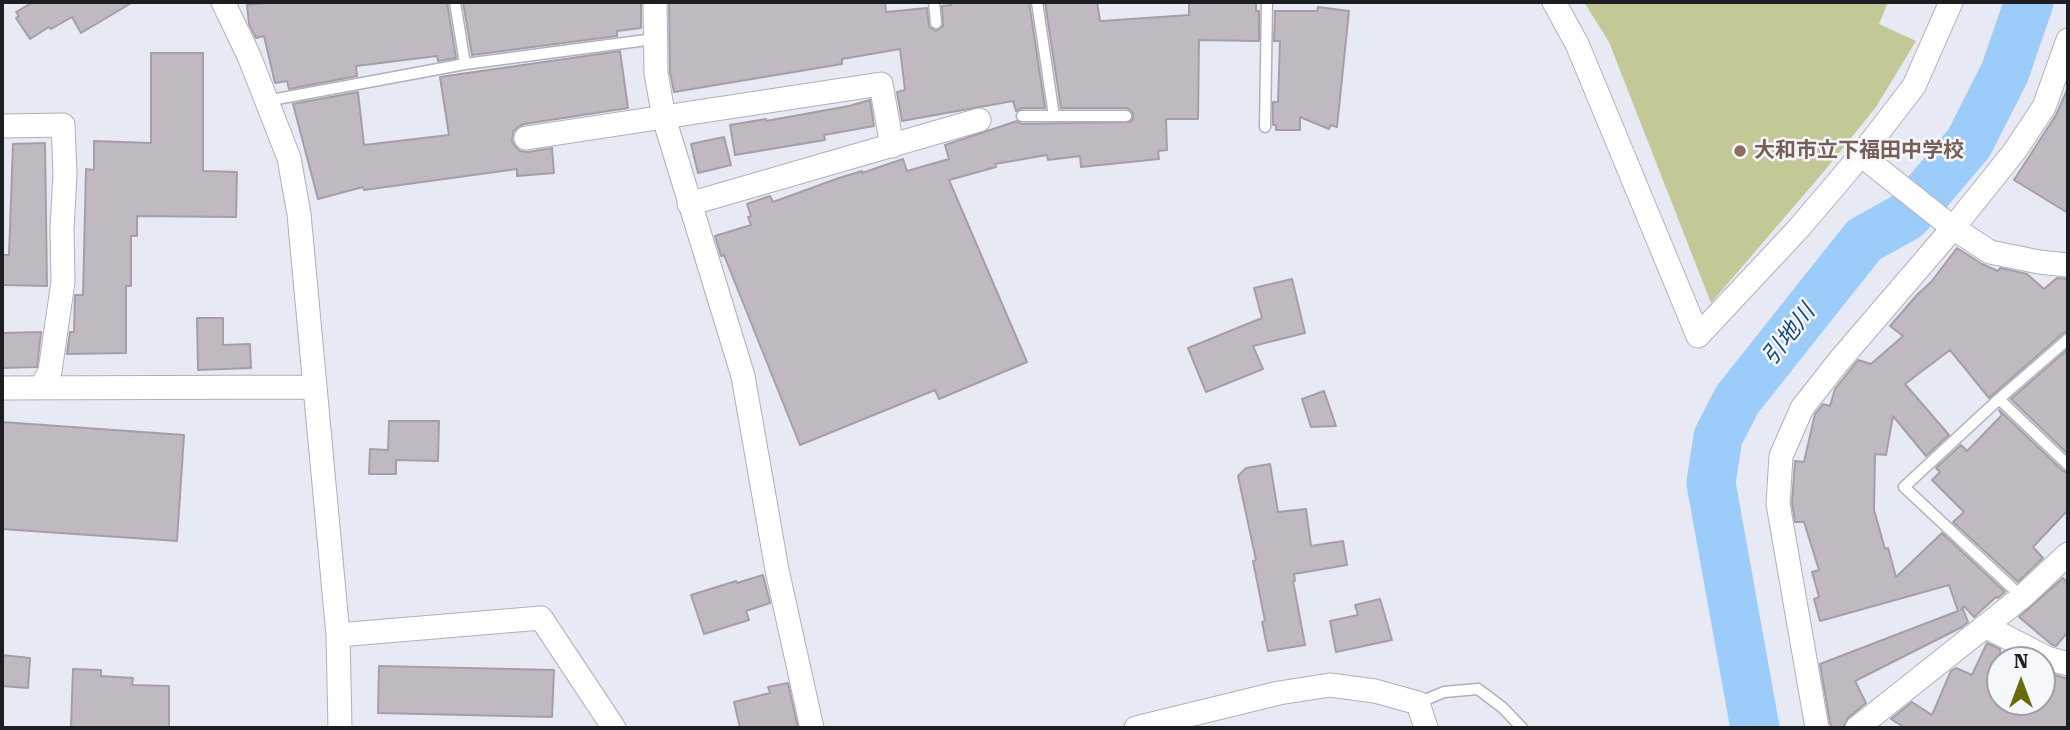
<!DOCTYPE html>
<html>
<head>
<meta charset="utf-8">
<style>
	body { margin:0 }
	#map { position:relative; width:2070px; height:730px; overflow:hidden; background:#e7e9f4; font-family:"Roboto Serif",serif }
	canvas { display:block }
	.frame { position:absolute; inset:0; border:4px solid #1d1e22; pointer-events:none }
	.north { position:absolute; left:1986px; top:646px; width:70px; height:70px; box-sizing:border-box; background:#f5f7fd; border:2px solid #9fa0a5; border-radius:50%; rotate:0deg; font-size:19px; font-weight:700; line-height:28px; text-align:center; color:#1d1e22 }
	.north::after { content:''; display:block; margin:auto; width:24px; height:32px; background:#696a08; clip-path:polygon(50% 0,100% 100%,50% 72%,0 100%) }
</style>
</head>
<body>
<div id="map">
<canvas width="2070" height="730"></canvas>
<div class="frame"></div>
<div class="north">N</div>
</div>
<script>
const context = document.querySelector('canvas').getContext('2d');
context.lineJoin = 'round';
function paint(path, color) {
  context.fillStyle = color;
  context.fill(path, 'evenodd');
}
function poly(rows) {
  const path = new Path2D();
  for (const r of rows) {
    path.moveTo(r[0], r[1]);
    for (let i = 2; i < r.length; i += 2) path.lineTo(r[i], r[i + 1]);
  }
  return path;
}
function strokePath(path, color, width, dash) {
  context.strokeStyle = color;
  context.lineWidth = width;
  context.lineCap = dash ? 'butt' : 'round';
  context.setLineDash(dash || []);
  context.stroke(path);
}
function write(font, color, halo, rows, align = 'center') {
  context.font = font + ' "Roboto Serif","Noto Sans JP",serif';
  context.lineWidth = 5;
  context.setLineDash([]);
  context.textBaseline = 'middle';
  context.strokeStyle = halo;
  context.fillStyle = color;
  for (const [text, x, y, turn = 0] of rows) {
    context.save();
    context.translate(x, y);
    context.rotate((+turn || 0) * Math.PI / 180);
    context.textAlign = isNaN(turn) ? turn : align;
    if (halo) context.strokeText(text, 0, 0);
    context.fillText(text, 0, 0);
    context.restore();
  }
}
paint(poly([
	[1584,2,1888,2,1879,24,1916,41,1876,107,1826,169,1711,303,1609,42]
]), '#c4c796');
strokePath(poly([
	[1755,728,1711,483,1718,437,1737,400,1864,240,1907,216,1969,143,2005,72,2029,2]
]), '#9cccfa', 49);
const building = poly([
	[33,2,133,2,81,33,72,17,51,29,49,27,30,39,16,18,19,16,16,12,33,2],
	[271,2,447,2,456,58,438,61,437,56,356,66,357,76,289,89,287,81,275,83,264,36,256,38,249,24,247,5,271,2],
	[463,2,641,2,641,28,617,31,617,36,472,55,463,2],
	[669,2,885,2,886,12,927,8,929,27,936,31,943,26,942,6,951,5,951,2,1029,2,1045,108,1022,108,1016,111,1013,101,902,121,897,92,905,90,900,49,842,59,842,64,674,92,670,72,669,2],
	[1045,2,1097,2,1100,21,1102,21,1189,15,1189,2,1256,3,1256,11,1259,11,1259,41,1199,40,1198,119,1166,119,1167,150,1158,151,1159,159,1081,167,1080,156,1048,160,1047,155,995,164,996,167,949,180,1027,362,939,399,935,390,800,445,724,255,721,256,715,236,751,225,748,217,751,216,747,204,770,196,773,202,839,178,862,171,862,173,903,159,907,171,949,159,945,145,1017,121,1022,124,1130,122,1133,119,1133,113,1127,108,1061,108,1045,2],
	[1318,7,1349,11,1337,127,1331,125,1329,129,1300,117,1300,130,1276,130,1276,125,1273,125,1273,102,1278,102,1280,41,1274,41,1275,11,1317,11,1318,7],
	[620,51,628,108,524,124,518,127,513,132,512,141,515,146,520,151,528,152,552,148,554,173,517,176,517,169,364,190,363,187,318,199,293,104,358,92,364,145,449,135,440,77,620,51],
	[151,53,203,53,203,171,237,172,236,217,137,216,137,236,131,236,131,286,126,286,126,353,67,354,70,332,74,332,75,295,83,295,86,169,94,170,94,141,151,143,151,53],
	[2068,88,2068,213,2014,180,2056,115,2068,88],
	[870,100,874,126,824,135,825,140,735,155,730,125,766,119,766,121,849,106,870,100],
	[724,137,731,165,698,173,691,144,724,137],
	[45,143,47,286,2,285,2,255,9,255,13,144,45,143],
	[1957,248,1982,264,1998,271,2000,268,2027,274,2044,289,2057,278,2068,279,2068,331,2063,333,1989,398,1950,350,1905,384,1949,435,1926,456,1893,416,1886,455,1875,454,1874,510,1885,549,1888,548,1896,577,1942,533,2005,592,1998,598,1996,597,1974,617,1964,606,1961,610,1963,609,1968,622,1962,627,1855,681,1866,703,1848,718,1843,728,1833,728,1830,723,1820,664,1958,611,1949,585,1820,621,1814,599,1819,597,1812,572,1819,570,1804,522,1795,522,1792,503,1795,461,1804,462,1815,414,1823,404,1830,406,1835,389,1858,360,1871,364,1903,336,1890,326,1917,295,1931,282,1957,248],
	[1292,279,1305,333,1253,346,1263,369,1206,392,1188,348,1262,318,1254,288,1292,279],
	[197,318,223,318,223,345,250,344,251,368,198,370,197,318],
	[41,332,37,367,2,368,2,333,41,332],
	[2068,349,2068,454,2011,399,2068,349],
	[1324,391,1336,426,1311,427,1302,399,1324,391],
	[1999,410,2063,471,2068,473,2068,510,2033,547,2043,558,2018,582,1953,522,1964,512,1932,480,1940,472,1936,468,1961,445,1967,451,2002,415,1999,410],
	[389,421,439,421,438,461,396,460,396,474,369,474,370,449,388,450,389,421],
	[2,422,184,435,177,541,2,529,2,422],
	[1270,464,1278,512,1306,509,1311,546,1343,541,1347,565,1294,574,1295,581,1293,581,1305,645,1268,651,1262,622,1265,621,1253,561,1256,560,1238,476,1246,468,1270,464],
	[763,575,770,603,746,611,749,620,704,634,691,595,736,581,737,583,763,575],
	[2063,578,2068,584,2068,632,2056,646,2051,644,2019,617,2063,578],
	[1380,599,1392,640,1336,652,1330,621,1358,615,1355,605,1380,599],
	[1987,643,2000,649,2000,702,2042,702,2042,671,2068,679,2068,728,1905,728,1891,719,1912,702,1932,715,1951,671,1956,668,1972,675,1987,643],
	[2,655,30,658,28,688,2,686,2,655],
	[379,666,554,670,552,717,378,713,379,666],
	[73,669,101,670,101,676,133,678,132,685,169,686,169,728,71,728,73,669],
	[788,683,798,728,740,728,734,702,770,693,768,687,788,683]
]);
paint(building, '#c0b9c2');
strokePath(building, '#a69ea7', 2);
const service = poly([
	[455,2,465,64],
	[934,2,936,23],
	[266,101,465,64,654,39],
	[1022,116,1054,116,1037,2],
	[1054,116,1126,116],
	[1265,127,1267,2],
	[1999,399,2068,465],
	[2022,597,1904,487,1999,399,2068,339],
	[1418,703,1444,692,1478,689,1503,708,1522,728]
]);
const minor = poly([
	[223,2,249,56,289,158,299,214,338,635,340,728],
	[655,2,656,73,664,118,743,376,777,570,812,728],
	[1554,2,1577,44,1698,336,1799,228,1861,155,1914,86,1951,2],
	[2,126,63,125,65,174,62,229,63,282,50,371,41,388],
	[526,138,881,84,892,146],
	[1861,155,1953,228,1990,252,2039,262,2068,265],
	[689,204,979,120],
	[2,388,314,387],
	[1985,626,2047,658,2068,664],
	[338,635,541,618,614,728],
	[1136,728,1279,693,1330,685,1375,691,1418,703,1426,728],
	[1817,728,1778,504,1781,456,1802,408,1839,361,1953,228,2014,152,2044,107,2068,40],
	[1857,728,2022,597,2068,554]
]);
strokePath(service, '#aeb1bb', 13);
strokePath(minor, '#aeb1bb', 25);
strokePath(service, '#fff', 10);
strokePath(minor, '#fff', 23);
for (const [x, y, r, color] of [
	[1740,151,7,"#8d6e63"]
]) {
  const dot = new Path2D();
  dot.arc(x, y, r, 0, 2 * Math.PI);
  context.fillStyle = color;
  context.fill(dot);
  strokePath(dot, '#f5f7fd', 2.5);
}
write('bold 21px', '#785e54', '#f5f7fd', [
	["大和市立下福田中学校",1754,151]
], 'left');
write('italic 23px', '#164974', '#f5f7fd', [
	["引地川",1789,335,-52]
]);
</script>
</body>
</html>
